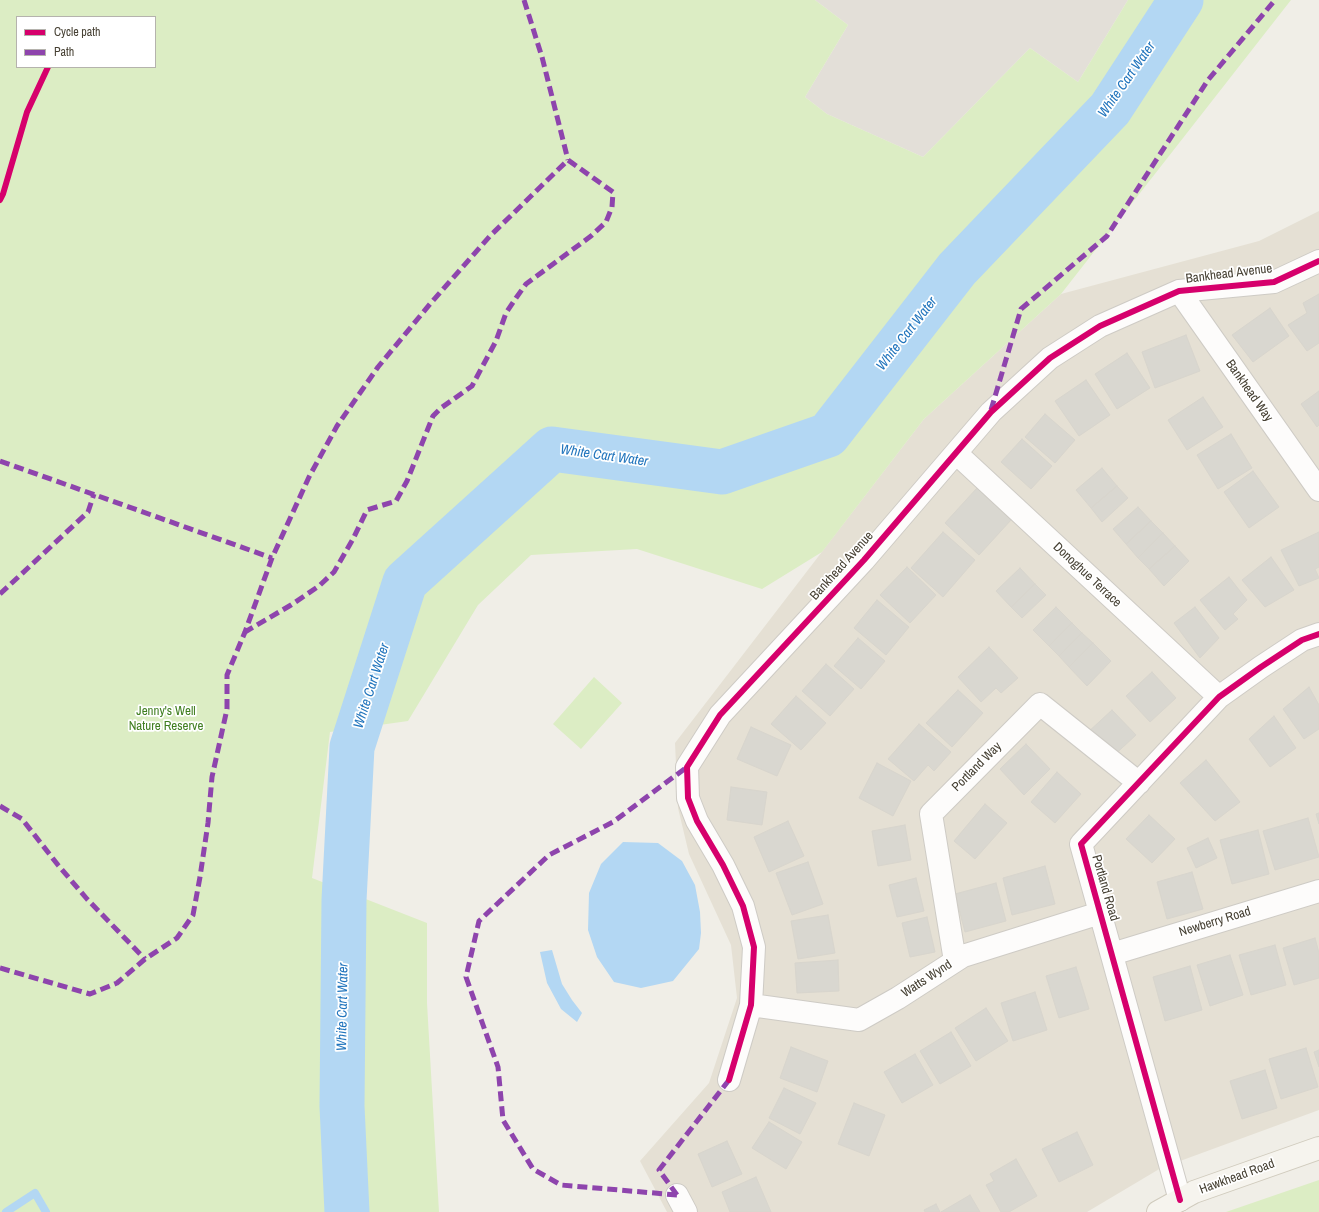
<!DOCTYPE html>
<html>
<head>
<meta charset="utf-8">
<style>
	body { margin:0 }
	#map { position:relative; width:1319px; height:1212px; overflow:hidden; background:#f0eee7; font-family:"Archivo Narrow",sans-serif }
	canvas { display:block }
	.legend { position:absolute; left:16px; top:16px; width:140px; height:52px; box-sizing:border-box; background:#fff; border:1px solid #b5b3ad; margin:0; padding:5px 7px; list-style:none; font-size:12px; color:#464033 }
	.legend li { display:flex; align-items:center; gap:8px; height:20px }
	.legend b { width:20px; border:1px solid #b5b3ad }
</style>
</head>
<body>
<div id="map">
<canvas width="1319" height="1212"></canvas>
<ul class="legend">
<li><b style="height:5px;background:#d6006c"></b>Cycle path</li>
<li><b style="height:5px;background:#8e44ad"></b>Path</li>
</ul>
</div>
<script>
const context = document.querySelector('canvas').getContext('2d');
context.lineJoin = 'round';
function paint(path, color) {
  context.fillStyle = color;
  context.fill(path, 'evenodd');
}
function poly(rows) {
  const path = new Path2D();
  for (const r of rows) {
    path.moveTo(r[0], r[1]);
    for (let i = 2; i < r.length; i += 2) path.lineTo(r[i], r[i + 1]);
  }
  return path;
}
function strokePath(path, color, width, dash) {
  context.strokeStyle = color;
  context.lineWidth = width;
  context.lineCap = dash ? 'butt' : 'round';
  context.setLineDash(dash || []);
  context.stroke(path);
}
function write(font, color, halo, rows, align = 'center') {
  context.font = font + ' "Archivo Narrow",sans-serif';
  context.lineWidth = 3.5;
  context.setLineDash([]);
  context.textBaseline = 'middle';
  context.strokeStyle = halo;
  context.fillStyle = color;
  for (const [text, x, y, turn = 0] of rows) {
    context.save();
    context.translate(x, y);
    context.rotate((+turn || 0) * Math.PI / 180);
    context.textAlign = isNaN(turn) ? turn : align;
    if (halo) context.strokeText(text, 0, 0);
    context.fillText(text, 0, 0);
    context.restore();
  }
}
paint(poly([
	[1319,211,1319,1110,1161,1168,1087,1212,667,1212,640,1161,709,1083,737,998,731,945,689,854,678,808,675,743,924,419,1061,294,1259,241]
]), '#e5e0d4');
paint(poly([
	[815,0,1128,0,1078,82,1030,48,923,157,827,114,805,97,848,25]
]), '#e3dfd8');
paint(poly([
	[0,0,815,0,848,25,805,97,827,114,923,157,1030,48,1078,82,1128,0,1291,0,1061,294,924,419,822,552,762,589,637,549,531,555,478,605,408,721,330,732,312,878,427,923,427,1003,439,1212,0,1212],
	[17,17,155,17,155,67,17,67],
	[594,677,622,703,581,749,553,724],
	[1319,1180,1319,1212,1226,1212]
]), '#dcedc4');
paint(poly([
	[623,842,658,843,682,861,695,885,700,912,701,933,699,949,673,981,641,988,614,982,597,957,588,930,589,893,601,864],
	[552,950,562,984,572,1000,582,1013,577,1022,561,1009,547,983,540,952]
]), '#b3d7f3');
strokePath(poly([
	[6,1212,35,1193,46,1212]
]), '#b3d7f3', 8);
strokePath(poly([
	[347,1212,342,1106,344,900,352,747,405,582,552,449,722,472,828,435,957,269,1110,109,1181,0]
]), '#b3d7f3', 45);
const building = poly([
	[1319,294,1319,343,1307,351,1288,325,1307,313,1303,303,1319,294],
	[1270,308,1289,336,1253,362,1232,335,1270,308],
	[1186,335,1200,371,1155,388,1142,352,1186,335],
	[1127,353,1150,388,1117,409,1095,374,1127,353],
	[1086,380,1110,415,1079,436,1055,401,1086,380],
	[1319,391,1319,425,1317,427,1301,404,1319,391],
	[1203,397,1223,427,1187,450,1168,420,1203,397],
	[1045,414,1075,440,1055,463,1025,437,1045,414],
	[1231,434,1252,468,1218,489,1197,455,1231,434],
	[1022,439,1052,466,1031,489,1001,462,1022,439],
	[1102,468,1117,486,1091,508,1076,490,1102,468],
	[1253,471,1279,507,1249,528,1224,492,1253,471],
	[1117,486,1128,498,1102,522,1091,508,1117,486],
	[977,488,1011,520,979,555,945,523,977,488],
	[1138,507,1151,521,1126,544,1113,529,1138,507],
	[1151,521,1163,533,1138,558,1126,544,1151,521],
	[943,532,975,560,943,597,911,568,943,532],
	[1319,532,1319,567,1315,569,1319,578,1299,586,1281,550,1319,532],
	[1163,533,1175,546,1149,569,1138,558,1163,533],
	[1175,546,1189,561,1164,586,1149,569,1175,546],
	[1271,557,1294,590,1265,607,1242,580,1271,557],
	[907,567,936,595,910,623,880,595,907,567],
	[1020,568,1035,584,1011,607,996,591,1020,568],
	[1229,577,1247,600,1233,614,1238,619,1225,630,1200,600,1229,577],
	[1035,584,1046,595,1022,618,1011,607,1035,584],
	[877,600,909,627,886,655,854,628,877,600],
	[1056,607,1072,623,1049,646,1033,630,1056,607],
	[1195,607,1219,638,1200,658,1174,623,1195,607],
	[1072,623,1082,633,1059,656,1049,646,1072,623],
	[1082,633,1093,643,1069,667,1059,656,1082,633],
	[858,638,885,661,861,689,834,666,858,638],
	[1093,643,1111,661,1087,686,1069,667,1093,643],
	[989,647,1018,678,1001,693,996,688,981,702,958,677,989,647],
	[826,664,854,689,830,716,802,691,826,664],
	[1152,672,1176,698,1150,722,1126,696,1152,672],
	[1309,687,1319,705,1319,729,1304,739,1283,709,1309,687],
	[958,690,983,713,952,747,926,723,958,690],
	[796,696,826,723,801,750,771,724,796,696],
	[1112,710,1136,735,1109,760,1086,734,1112,710],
	[1274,716,1296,748,1270,767,1249,739,1274,716],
	[919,724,951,752,934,771,928,765,914,781,888,759,919,724],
	[751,727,791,745,777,776,737,759,751,727],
	[1026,744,1050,769,1024,795,1000,769,1026,744],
	[1206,760,1240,802,1215,821,1180,783,1206,760],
	[877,763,911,781,893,816,859,798,877,763],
	[1057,772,1081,794,1055,823,1031,802,1057,772],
	[731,787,767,792,762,825,727,820,731,787],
	[985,804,1007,823,975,859,954,841,985,804],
	[1319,813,1319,824,1316,814,1319,813],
	[1149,815,1175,839,1152,863,1126,839,1149,815],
	[1308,818,1319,857,1275,870,1263,831,1308,818],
	[788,821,804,856,769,872,754,837,788,821],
	[905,825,911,860,878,866,872,831,905,825],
	[1258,830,1269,874,1232,884,1220,840,1258,830],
	[1208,838,1217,858,1196,868,1187,848,1208,838],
	[808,862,823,904,792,915,776,873,808,862],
	[1045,866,1055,904,1012,915,1003,878,1045,866],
	[1192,872,1203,909,1167,919,1157,882,1192,872],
	[916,878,924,911,897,917,889,885,916,878],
	[996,883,1006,921,965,932,955,894,996,883],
	[828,915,835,953,798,959,791,921,828,915],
	[927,917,935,952,910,957,902,923,927,917],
	[1315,938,1319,953,1319,978,1294,985,1283,948,1315,938],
	[1275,945,1286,985,1251,995,1239,955,1275,945],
	[1230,955,1243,995,1210,1006,1197,965,1230,955],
	[838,960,839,991,797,993,795,963,838,960],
	[1190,966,1202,1010,1165,1021,1153,977,1190,966],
	[1076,967,1089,1009,1059,1018,1046,976,1076,967],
	[1035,992,1047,1030,1013,1041,1001,1003,1035,992],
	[986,1008,1008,1041,976,1061,955,1028,986,1008],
	[951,1032,971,1066,940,1084,920,1051,951,1032],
	[791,1047,828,1061,817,1092,780,1078,791,1047],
	[1306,1048,1318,1087,1281,1099,1269,1059,1306,1048],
	[1319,1050,1319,1067,1314,1052,1319,1050],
	[915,1054,933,1085,902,1103,884,1072,915,1054],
	[1265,1070,1277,1108,1242,1119,1230,1081,1265,1070],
	[784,1088,816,1103,800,1134,769,1118,784,1088],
	[854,1103,885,1115,869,1156,838,1144,854,1103],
	[769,1122,802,1142,786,1169,752,1148,769,1122],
	[1077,1132,1093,1165,1059,1182,1042,1149,1077,1132],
	[727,1141,742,1174,712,1187,698,1154,727,1141],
	[1016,1159,1037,1196,1009,1212,1001,1212,986,1185,994,1181,990,1174,1016,1159],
	[756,1177,771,1212,730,1212,722,1192,756,1177],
	[970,1195,980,1212,941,1212,970,1195],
	[936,1204,940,1212,925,1212,924,1210,936,1204]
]);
paint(building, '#d9d7d0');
strokePath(building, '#d8d5cd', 1);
const street = poly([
	[1179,291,1319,490],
	[956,453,1219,697],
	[1112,954,1319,891],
	[955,961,931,814,1040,704,1139,783],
	[751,1005,859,1020,898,998,963,956,1100,913],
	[729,1080,751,1005,754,947,743,906,723,865,697,821,688,798,687,767,720,715,864,560,991,412,1050,358,1100,326,1179,291,1274,282,1319,261],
	[677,1195,686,1212],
	[1180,1200,1081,844,1219,697,1261,667,1302,640,1319,634]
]);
const secondary = poly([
	[1158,1212,1194,1192,1319,1148]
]);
strokePath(street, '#cecbc5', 24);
strokePath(secondary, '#d0cbbd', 24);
strokePath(street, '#fdfcfb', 22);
strokePath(secondary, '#f6f4ee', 22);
strokePath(poly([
	[524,0,542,57,568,160],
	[991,410,1021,309,1107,236,1208,80,1275,0],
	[0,461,272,558],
	[0,594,88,512,94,494],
	[0,806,22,819,58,865,87,899,145,959],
	[0,968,90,994,117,983,145,959,177,938,193,915,200,877,208,823,212,777,227,709,227,675,245,632,272,558,309,477,337,426,378,367,430,304,490,236,568,160,613,192,612,207,606,222,591,236,526,284,516,298,506,313,496,341,472,386,441,408,433,416,407,481,396,501,367,510,353,539,334,572,319,586,291,605,245,632],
	[677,1195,561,1185,533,1169,503,1120,498,1067,466,977,479,921,549,855,613,822,687,767],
	[677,1195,659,1170,729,1080]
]), '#8e44ad', 5, [10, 5]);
strokePath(poly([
	[0,200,3,194,27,112,48,67],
	[729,1080,751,1005,754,947,743,906,723,865,697,821,688,798,687,767,720,715,864,560,991,412,1050,358,1100,326,1179,291,1274,282,1319,261],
	[1180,1200,1081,844,1219,697,1261,667,1302,640,1319,634]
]), '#d6006c', 6);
write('13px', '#464033', '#fff', [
	["Bankhead Avenue",1229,274,-7],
	["Bankhead Way",1249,391,55],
	["Bankhead Avenue",842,566,-48],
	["Donoghue Terrace",1087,575,43],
	["Portland Way",977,767,-45],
	["Portland Road",1105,888,74],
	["Newberry Road",1215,922,-17],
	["Watts Wynd",927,979,-33],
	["Hawkhead Road",1237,1177,-20]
]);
write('13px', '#407e20', '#fff', [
	["Jenny's Well",166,712],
	["Nature Reserve",166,727]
]);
write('italic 14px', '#2175bd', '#fff', [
	["White Cart Water",1127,80,-55],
	["White Cart Water",907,334,-52],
	["White Cart Water",604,456,8],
	["White Cart Water",372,686,-72],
	["White Cart Water",343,1007,-89]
]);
</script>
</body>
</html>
